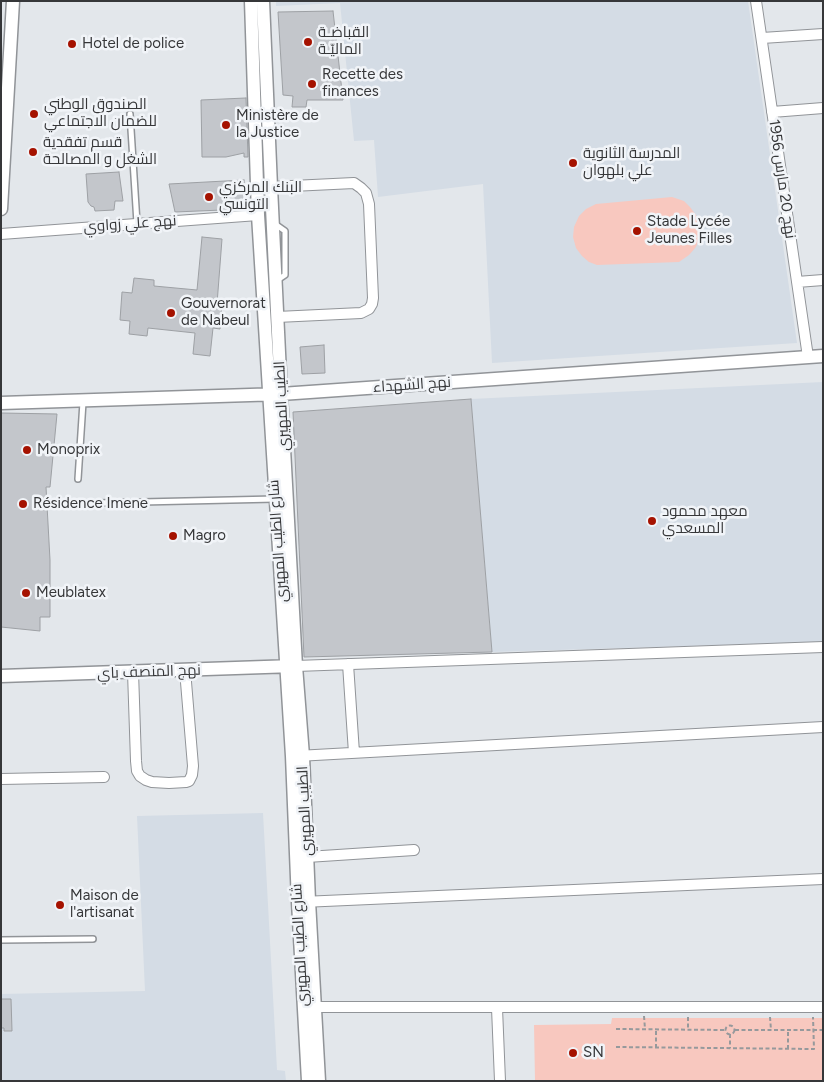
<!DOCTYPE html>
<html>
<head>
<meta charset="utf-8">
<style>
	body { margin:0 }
	#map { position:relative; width:824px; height:1082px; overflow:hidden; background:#e3e7eb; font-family:Figtree,sans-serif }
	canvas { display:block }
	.frame { position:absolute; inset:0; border:2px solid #363739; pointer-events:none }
</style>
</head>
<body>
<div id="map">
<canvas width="824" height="1082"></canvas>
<div class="frame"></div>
</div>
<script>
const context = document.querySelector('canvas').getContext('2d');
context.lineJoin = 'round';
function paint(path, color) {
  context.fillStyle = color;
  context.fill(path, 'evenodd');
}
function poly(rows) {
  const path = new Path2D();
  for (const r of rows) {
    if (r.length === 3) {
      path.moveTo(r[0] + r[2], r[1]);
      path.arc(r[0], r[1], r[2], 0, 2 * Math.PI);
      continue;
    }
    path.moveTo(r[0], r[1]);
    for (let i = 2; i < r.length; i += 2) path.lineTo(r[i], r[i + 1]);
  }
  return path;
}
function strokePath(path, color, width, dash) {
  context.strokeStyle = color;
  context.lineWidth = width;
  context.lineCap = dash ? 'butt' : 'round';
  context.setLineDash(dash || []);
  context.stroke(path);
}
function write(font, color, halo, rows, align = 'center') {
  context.font = font + ' Figtree,Cairo,sans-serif';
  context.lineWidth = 5;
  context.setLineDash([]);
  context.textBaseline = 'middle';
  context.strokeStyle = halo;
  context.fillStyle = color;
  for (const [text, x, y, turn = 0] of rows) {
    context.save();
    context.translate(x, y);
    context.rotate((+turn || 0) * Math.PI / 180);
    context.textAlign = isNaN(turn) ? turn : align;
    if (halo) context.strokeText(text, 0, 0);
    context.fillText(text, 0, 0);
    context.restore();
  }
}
paint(poly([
	[276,1,748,1,797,343,492,363,483,184,378,197,374,140,354,141,340,3,276,6],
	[823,382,823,642,492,652,471,399],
	[263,813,277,1070,285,1071,286,1081,1,1081,1,994,145,991,137,816]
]), '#d4dce5');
paint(poly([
	[672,197,684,201,690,207,696,215,699,223,700,236,696,247,689,255,679,262,597,265,589,262,582,256,576,248,573,237,574,227,579,216,586,209,596,204],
	[612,1018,823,1018,823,1081,535,1081,534,1025,611,1024]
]), '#f8c8bf');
const building = poly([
	[333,11,343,100,307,100,306,107,292,107,293,96,283,95,278,12,333,11],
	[246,98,248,157,244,157,244,153,226,157,202,157,201,100,246,98],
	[119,172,123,201,115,201,114,210,95,211,94,207,91,206,88,202,86,174,119,172],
	[244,180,246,209,175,212,169,184,244,180],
	[202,237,222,239,217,304,222,304,220,329,213,328,210,356,193,354,195,333,148,328,147,336,129,334,130,321,120,320,122,292,132,293,134,278,154,280,154,286,197,290,202,237],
	[324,345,325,373,302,374,300,347,324,345],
	[471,399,492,652,304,657,293,412,471,399],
	[1,413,57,414,50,487,46,487,50,560,50,617,40,617,40,631,1,627,1,413],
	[1,999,11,999,12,1031,4,1031,4,1028,1,1028,1,999]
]);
paint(building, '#c3c6cb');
strokePath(building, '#9da0a4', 1);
const service = poly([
	[130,114,137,223],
	[275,224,285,231,285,275,276,281],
	[78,479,83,402],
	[97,503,275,499],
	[1,940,93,939]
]);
const minor = poly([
	[756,1,808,357],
	[762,38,823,34],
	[772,112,823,108],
	[271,187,354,183,361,188,366,193,369,204,373,298,372,304,369,309,361,313,277,317],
	[1,234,258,215],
	[797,282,823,280],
	[348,664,354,753],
	[296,666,823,647],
	[133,672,136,761,137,771,140,776,146,780,152,782,169,783,186,782,189,781,192,775,193,766,185,670],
	[297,756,823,727],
	[1,779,104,777],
	[307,857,414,850],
	[302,902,823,879],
	[309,1007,823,1007],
	[497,1008,500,1081]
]);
const tertiary = poly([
	[251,1,258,215,292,756,298,902,308,1081],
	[263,1,271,187,281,394,296,666,303,756,309,901,319,1081],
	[1,209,13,1],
	[1,403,281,394,823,356],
	[1,676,294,666]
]);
strokePath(service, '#919498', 8);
strokePath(minor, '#919498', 12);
strokePath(tertiary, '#919498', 15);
strokePath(poly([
	[644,1016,645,1029],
	[688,1017,688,1029],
	[770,1017,771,1030],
	[730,1030,4.5],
	[616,1029,726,1030],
	[735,1030,823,1030],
	[730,1034,730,1048],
	[616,1047,814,1049,813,1017],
	[656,1048,656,1029],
	[788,1049,788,1030]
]), '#96999c', 2, [4, 2.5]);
strokePath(service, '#fff', 5);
strokePath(minor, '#fff', 10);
strokePath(tertiary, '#fff', 12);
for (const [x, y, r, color] of [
	[308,42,5,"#a51200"],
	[72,44,5,"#a51200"],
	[312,84,5,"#a51200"],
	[34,114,5,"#a51200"],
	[226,125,5,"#a51200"],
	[33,152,5,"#a51200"],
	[573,163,5,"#a51200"],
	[209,197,5,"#a51200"],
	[637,231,5,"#a51200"],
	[171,313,5,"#a51200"],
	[27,450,5,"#a51200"],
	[23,504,5,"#a51200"],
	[652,521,5,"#a51200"],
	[173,536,5,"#a51200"],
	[26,593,5,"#a51200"],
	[60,905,5,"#a51200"],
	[573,1053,5,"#a51200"]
]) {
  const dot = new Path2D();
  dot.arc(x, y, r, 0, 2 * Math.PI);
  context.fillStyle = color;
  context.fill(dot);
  strokePath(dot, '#f1f4f8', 2);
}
write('15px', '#363739', '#f1f4f8', [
	["القباضـة",318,33],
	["الماليّـة",318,50],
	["Hotel de police",82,44],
	["Recette des",322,75],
	["finances",322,92],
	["الصندوق الوطني",44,105],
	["للضمان الاجتماعي",44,122],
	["Ministère de",236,116],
	["la Justice",236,133],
	["قسم تفقدية",43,143],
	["الشغل و المصالحة",43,160],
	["المدرسة الثانوية",583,154],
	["علي بلهوان",583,171],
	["البنك المركزي",219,188],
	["التونسي",219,205],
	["Stade Lycée",647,222],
	["Jeunes Filles",647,239],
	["Gouvernorat",181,304],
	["de Nabeul",181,321],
	["Monoprix",37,450],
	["Résidence Imene",33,504],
	["معهد محمود",662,512],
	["المسعدي",662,529],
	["Magro",183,536],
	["Meublatex",36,593],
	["Maison de",70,896],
	["l'artisanat",70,913],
	["SN",583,1053]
], 'left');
write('15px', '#363739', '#f1f4f8', [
	["نهج 20 مارس 1956",782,179,82],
	["نهج علي زواوي",130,224,-4],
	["نهج الشهداء",412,385,-4],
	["الطيب المهيري",282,406,-93],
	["شارع الطيب المهيري",278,541,-94],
	["نهج المنصف باي",149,672,-2],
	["الطيب المهيري",305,811,-93],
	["شارع الطيب المهيري",300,945,-93]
]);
</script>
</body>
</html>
